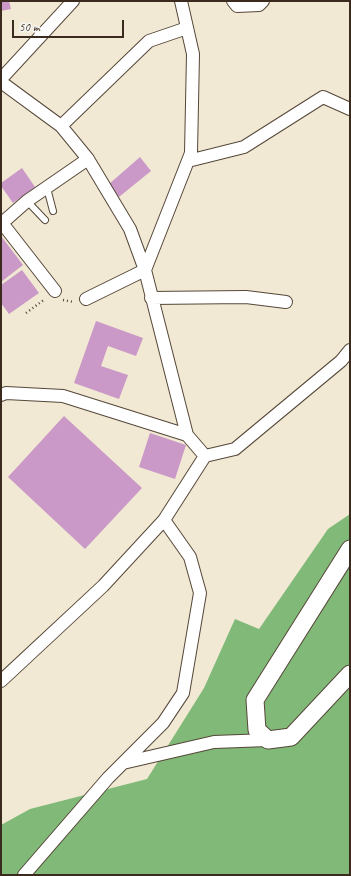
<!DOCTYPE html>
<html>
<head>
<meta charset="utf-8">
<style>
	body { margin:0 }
	#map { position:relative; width:351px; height:876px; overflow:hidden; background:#f1e9d4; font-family:Caveat,sans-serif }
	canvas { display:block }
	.frame { position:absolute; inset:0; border:2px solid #3b2a1e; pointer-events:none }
	.scale { position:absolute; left:12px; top:20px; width:112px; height:18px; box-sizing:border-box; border:2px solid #3b2a1e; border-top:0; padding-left:5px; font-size:12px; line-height:14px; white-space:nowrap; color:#3b2a1e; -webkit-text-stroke:3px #f6f6f2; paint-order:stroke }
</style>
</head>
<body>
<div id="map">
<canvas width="351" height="876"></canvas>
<div class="frame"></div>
<div class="scale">50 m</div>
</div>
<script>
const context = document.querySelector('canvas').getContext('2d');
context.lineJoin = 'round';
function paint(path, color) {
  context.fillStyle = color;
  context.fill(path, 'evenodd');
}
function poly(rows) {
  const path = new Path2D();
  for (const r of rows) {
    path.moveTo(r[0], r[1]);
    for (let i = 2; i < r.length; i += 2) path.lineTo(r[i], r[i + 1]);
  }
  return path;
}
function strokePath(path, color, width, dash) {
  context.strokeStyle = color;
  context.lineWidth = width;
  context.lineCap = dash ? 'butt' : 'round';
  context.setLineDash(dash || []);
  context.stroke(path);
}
paint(poly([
	[350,514,350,875,1,875,1,825,30,809,147,779,204,688,235,619,259,629,328,529]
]), '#80b978');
paint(poly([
	[1,1,9,1,11,9,1,11],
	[140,157,151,171,119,197,109,184],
	[22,168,35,187,13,203,1,186,1,183],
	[1,236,23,265,1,282],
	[22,270,39,293,9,314,1,303,1,285],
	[96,321,143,338,136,356,108,346,101,366,128,375,119,399,74,383],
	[64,416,142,488,85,549,8,477],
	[150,433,186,445,175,479,139,467]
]), '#ca99c7');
const lane = poly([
	[47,188,53,211],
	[27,201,45,220]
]);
const street = poly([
	[181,1,193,54,191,153,145,270,187,435],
	[233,1,237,6,259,5,263,1],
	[1,79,73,1],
	[1,82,61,126,88,159,130,229,145,270,86,299],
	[61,126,149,41,187,28],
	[188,161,244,147,323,97,350,109],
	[2,223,55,291],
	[1,224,27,201,88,159],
	[151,298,246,297,286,302],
	[1,395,6,393,63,396,187,435,205,456,164,520,103,586,1,681],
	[205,456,235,449,341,361,350,350],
	[123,763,163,723,183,693,200,593,190,557,164,520],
	[24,875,108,778,123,763,214,742,268,740]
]);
const secondary = poly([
	[350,549,255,700,257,730,268,740,291,737,350,674]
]);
strokePath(lane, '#564739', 8);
strokePath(street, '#564739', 14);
strokePath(secondary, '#564739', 19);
strokePath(poly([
	[63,300,74,302],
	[26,313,45,299]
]), '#564739', 2.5, [1, 3]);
strokePath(lane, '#fff', 6);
strokePath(street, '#fff', 12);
strokePath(secondary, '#fff', 17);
</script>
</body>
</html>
